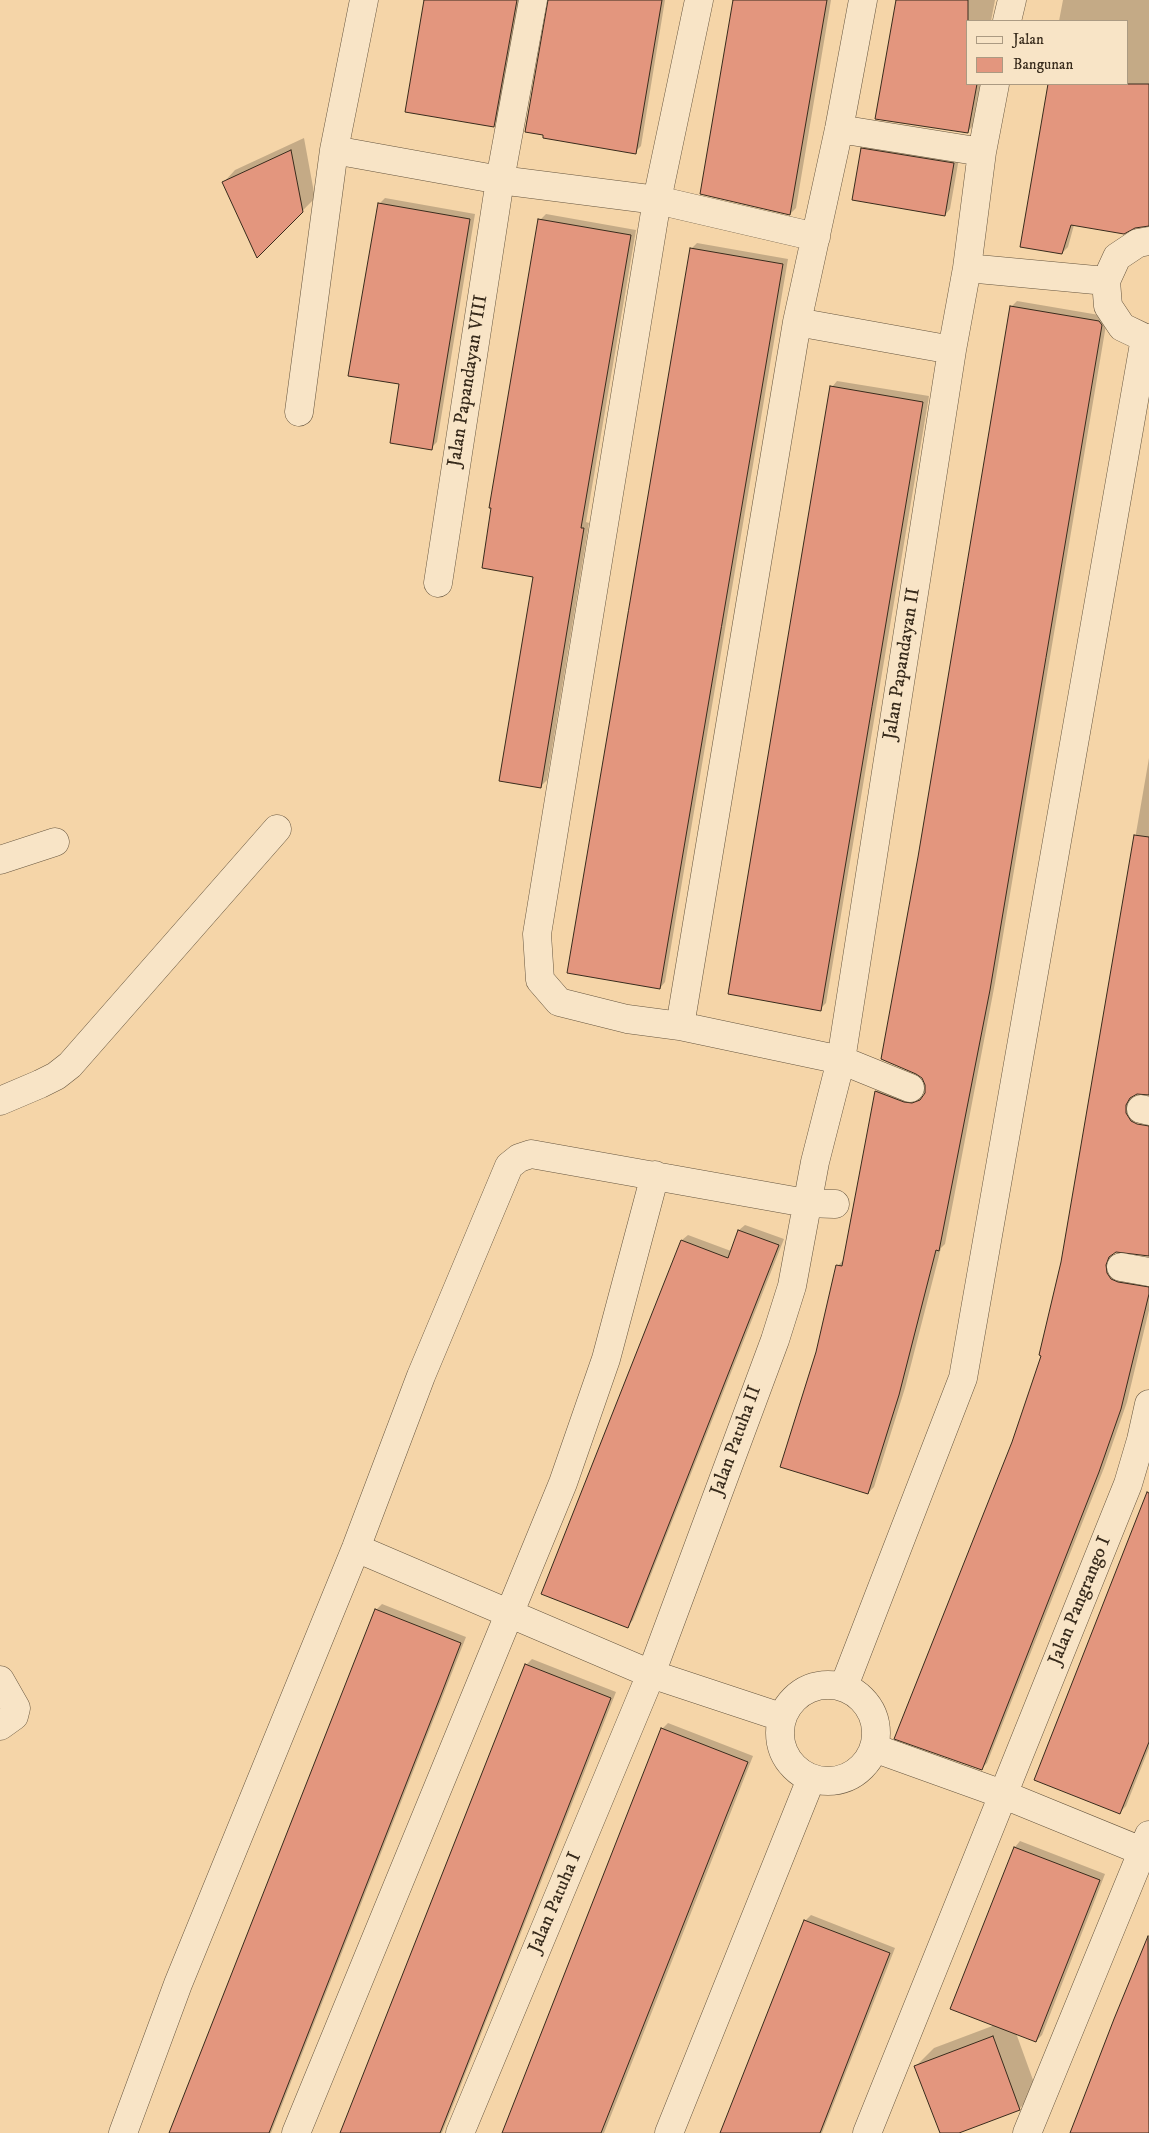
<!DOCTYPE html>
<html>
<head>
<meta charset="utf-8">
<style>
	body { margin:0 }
	#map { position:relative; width:1149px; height:2133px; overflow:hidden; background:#f5d5a8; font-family:"IM FELL DW Pica",serif }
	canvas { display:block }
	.legend { position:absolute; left:966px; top:20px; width:162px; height:65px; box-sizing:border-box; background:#f8e4c6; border:1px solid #ab9a82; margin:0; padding:6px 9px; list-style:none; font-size:15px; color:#382b1c }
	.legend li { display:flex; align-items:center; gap:10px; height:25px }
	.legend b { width:25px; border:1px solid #ab9a82 }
</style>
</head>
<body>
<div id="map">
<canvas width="1149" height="2133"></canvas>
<ul class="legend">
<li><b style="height:6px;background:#f8e4c6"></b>Jalan</li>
<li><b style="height:14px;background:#e3967e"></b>Bangunan</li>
</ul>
</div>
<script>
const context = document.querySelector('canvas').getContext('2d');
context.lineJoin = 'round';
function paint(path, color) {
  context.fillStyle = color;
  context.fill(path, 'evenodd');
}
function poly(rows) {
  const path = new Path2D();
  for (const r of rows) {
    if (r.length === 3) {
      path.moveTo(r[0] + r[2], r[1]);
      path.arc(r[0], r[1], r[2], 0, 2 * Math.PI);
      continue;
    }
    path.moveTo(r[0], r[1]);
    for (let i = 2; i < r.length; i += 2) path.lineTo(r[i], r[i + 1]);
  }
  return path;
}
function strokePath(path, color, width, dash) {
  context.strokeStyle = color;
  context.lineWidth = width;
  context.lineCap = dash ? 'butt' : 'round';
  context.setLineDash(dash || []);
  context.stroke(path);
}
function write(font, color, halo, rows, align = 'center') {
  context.font = font + ' "IM FELL DW Pica",serif';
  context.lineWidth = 4;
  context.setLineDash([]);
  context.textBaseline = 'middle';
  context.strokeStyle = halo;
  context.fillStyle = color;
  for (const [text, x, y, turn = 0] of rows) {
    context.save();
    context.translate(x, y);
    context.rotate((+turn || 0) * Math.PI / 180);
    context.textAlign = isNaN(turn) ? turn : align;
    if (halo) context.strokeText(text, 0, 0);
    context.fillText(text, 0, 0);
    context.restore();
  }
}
paint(poly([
	[424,0,521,0,499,119,493,125],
	[549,0,665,0,641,146,635,152],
	[733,0,831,0,796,208,790,214],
	[897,0,995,0,991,21,968,21,968,84,981,84,974,125,968,131],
	[1063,0,1149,0,1149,225,1074,225,1068,247,1062,253,1022,246,1049,84,1128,84,1128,21,1059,21],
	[304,138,315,198,258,256,223,183,235,170],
	[868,143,959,158,950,209,945,215,862,149],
	[385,198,475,214,437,442,431,448,401,383,379,204],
	[546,214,636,230,586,522,589,523,547,780,541,786,534,576,540,220],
	[697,243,788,259,665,982,660,988,691,249],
	[1017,301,1105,316,1107,319,995,983,945,1244,941,1248,905,1388,874,1487,868,1493,817,1352,838,1266,844,1259,876,1091,882,1085,918,1098,925,1096,927,1085,923,1077,916,1072,919,858,1011,307],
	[837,381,929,396,826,1003,820,1009,832,387],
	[1149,758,1149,1094,1145,1093,1133,1095,1131,1099,1131,1107,1135,1113,1129,1143,1149,1147,1149,1256,1124,1250,1113,1253,1111,1257,1112,1266,1149,1280,1149,1310,1127,1402,1104,1468,987,1763,981,1769,1013,1442,1043,1355,1062,1262],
	[745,1225,784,1239,633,1620,628,1626,682,1240,688,1235,731,1251,739,1230],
	[1149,1491,1149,1748,1126,1806,1120,1812,1036,1780],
	[382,1604,466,1637,271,2133,170,2133,376,1610],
	[532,1659,616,1692,442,2133,341,2133,526,1665],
	[668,1723,753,1756,604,2133,503,2133,662,1729],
	[1020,1841,1105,1874,1042,2035,1036,2041,1016,2033,1037,2091,1019,2109,955,2133,941,2133,916,2066,934,2048,995,2025,1015,1847],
	[811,1915,895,1948,822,2133,722,2133,805,1921],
	[1149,1936,1149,2133,1072,2133]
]), '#0003');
const building = poly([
	[424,0,517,0,494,127,405,112,424,0],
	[548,0,662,0,636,154,543,138,543,135,525,132,548,0],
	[733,0,827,0,790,215,700,194,733,0],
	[896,0,968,0,968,84,977,84,968,133,875,119,896,0],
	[1048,84,1149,84,1149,226,1135,228,1124,234,1071,225,1062,254,1020,247,1048,84],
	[861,148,954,163,945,216,852,200,861,148],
	[291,150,303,212,257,258,222,182,291,150],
	[378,203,470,219,432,450,390,443,399,384,348,376,378,203],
	[538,219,631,235,581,528,584,528,541,788,499,781,533,577,482,568,491,508,489,508,538,219],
	[690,248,783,264,660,989,567,973,690,248],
	[1010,306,1099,321,1102,325,990,990,939,1251,936,1250,899,1395,868,1494,780,1467,816,1352,836,1265,842,1266,875,1091,904,1102,912,1103,920,1100,925,1093,925,1085,922,1078,916,1074,881,1059,918,857,1010,306],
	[830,386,923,402,821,1011,728,994,830,386],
	[1134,835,1149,837,1149,1095,1137,1094,1130,1098,1126,1105,1126,1113,1131,1121,1137,1124,1149,1126,1149,1256,1116,1252,1109,1257,1106,1265,1107,1273,1111,1279,1118,1282,1149,1287,1149,1294,1121,1409,1099,1472,982,1770,894,1739,1012,1442,1041,1356,1039,1355,1061,1262,1134,835],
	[738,1230,779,1245,628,1628,541,1594,681,1240,728,1258,738,1230],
	[1147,1492,1149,1493,1149,1742,1120,1814,1034,1780,1147,1492],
	[375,1609,461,1643,441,1695,269,2133,169,2133,375,1609],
	[525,1664,611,1698,493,1999,440,2133,340,2133,525,1664],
	[661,1728,748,1762,727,1814,601,2133,502,2133,661,1728],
	[1014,1847,1100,1880,1036,2042,950,2009,1014,1847],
	[804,1920,890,1953,820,2133,720,2133,804,1920],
	[1148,1936,1149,2133,1070,2133,1114,2019,1148,1936],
	[993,2036,1020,2110,959,2133,940,2133,914,2066,993,2036]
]);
paint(building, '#e3967e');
strokePath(building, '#382b1c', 1);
const street = poly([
	[699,0,657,200,537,934,540,980,559,1002,627,1019,680,1026,841,1060,910,1088],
	[1007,21,1012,0],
	[839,129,982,152],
	[334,150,500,180,657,200,816,237],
	[1149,241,1138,243,1117,257,1106,281,1108,306,1122,327,1145,338,1149,338],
	[967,268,1106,281],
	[797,322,952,350],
	[299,412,334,150,364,0],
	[438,583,500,180,533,0],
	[0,860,55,842],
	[680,1026,797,322,839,129,863,0],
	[0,1101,40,1084,56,1076,70,1065,277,829],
	[1141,1109,1149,1111],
	[1121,1267,1149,1272],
	[356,1548,651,1674,781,1717],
	[0,1680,16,1708,14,1716,0,1726],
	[828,1733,48],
	[844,1686,963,1378,1145,338],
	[874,1748,1002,1794,1149,1854],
	[123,2133,178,1984,356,1548,421,1376,509,1166,519,1158,531,1154,806,1203,835,1204],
	[296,2133,563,1483,606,1359,655,1175],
	[460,2133,651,1674,775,1340,792,1286,815,1162,841,1060,952,350,967,268,982,152,995,84],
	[669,2133,811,1779],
	[867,2133,1128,1484,1141,1440,1149,1404],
	[1027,2133,1149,1835]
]);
strokePath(street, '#67563f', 29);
strokePath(street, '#f8e4c6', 28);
write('19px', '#382b1c', '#f8e4c6', [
	["Jalan Papandayan VIII",469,381,-81],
	["Jalan Papandayan II",903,664,-81],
	["Jalan Patuha II",737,1441,-70],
	["Jalan Pangrango I",1081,1601,-68],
	["Jalan Patuha I",556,1903,-67]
]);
</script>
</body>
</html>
